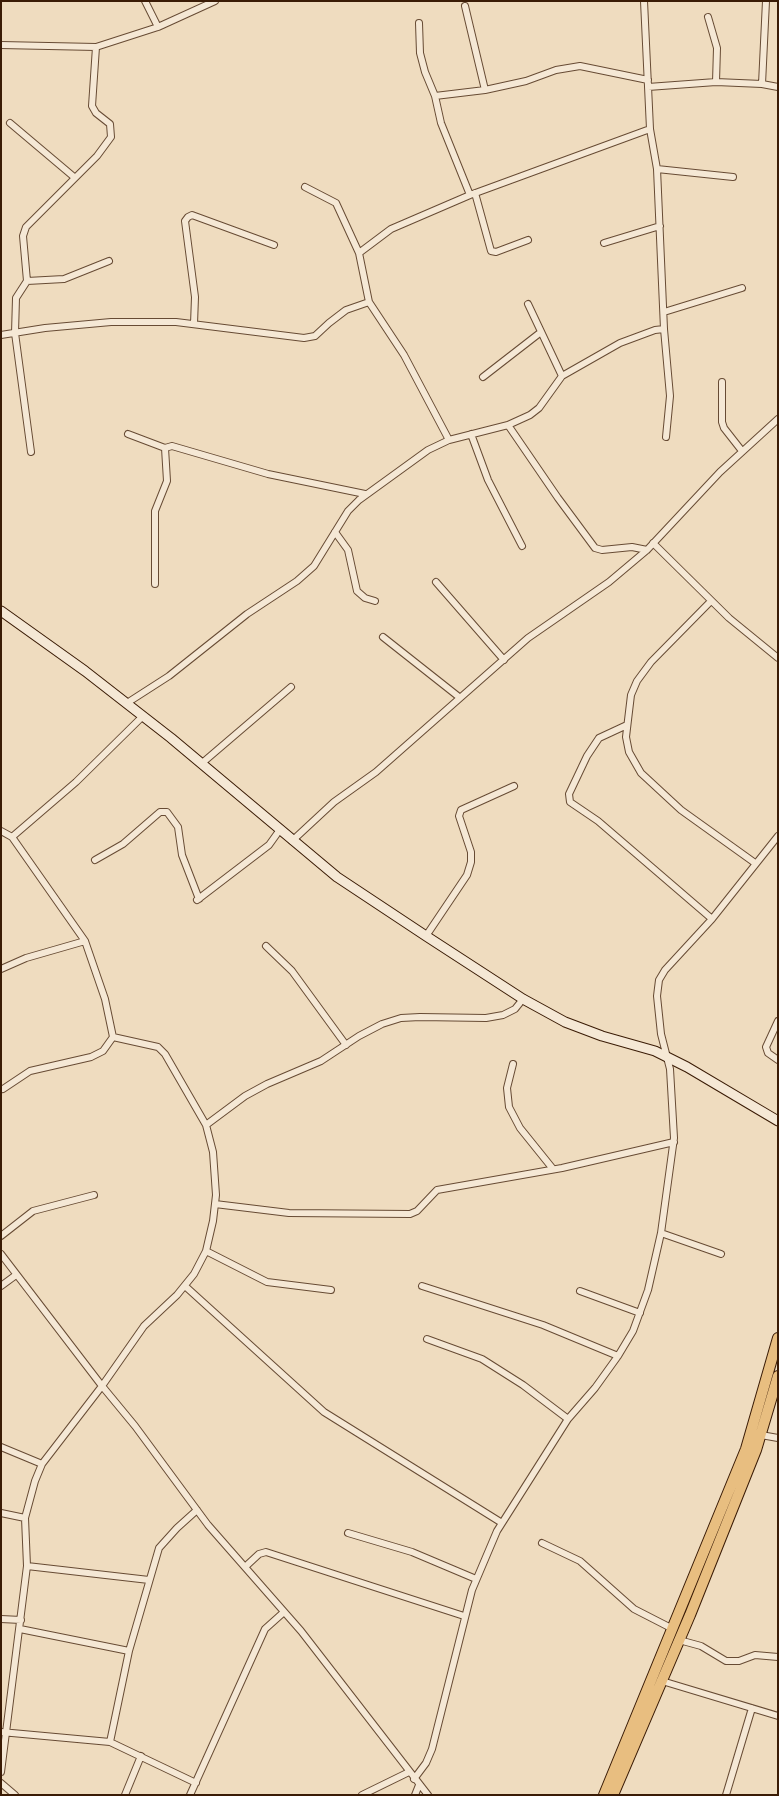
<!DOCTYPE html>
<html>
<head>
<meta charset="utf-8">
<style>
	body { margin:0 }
	#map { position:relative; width:779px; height:1796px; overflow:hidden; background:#efdcbf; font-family:"IM FELL English",serif }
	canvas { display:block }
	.frame { position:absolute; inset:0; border:2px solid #3a1b05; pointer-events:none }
</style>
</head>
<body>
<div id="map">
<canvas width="779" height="1796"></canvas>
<div class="frame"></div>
</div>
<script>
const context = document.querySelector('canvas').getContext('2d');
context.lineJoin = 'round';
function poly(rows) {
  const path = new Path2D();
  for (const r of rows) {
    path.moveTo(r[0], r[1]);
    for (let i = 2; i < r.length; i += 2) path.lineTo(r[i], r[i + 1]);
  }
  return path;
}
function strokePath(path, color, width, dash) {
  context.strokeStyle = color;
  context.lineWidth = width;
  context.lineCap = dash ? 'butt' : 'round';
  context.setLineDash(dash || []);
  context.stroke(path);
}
const street = poly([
	[145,1,158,27],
	[465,6,485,90],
	[708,17,717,48,716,82],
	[419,23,420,53,425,72,435,96,441,123,470,195],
	[1,45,96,47,158,27,215,1],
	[762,84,766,1],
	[648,87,716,82,762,84,778,87],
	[435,96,485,90,526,81,556,70,580,66,648,80],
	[10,123,74,177],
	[657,169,733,177],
	[475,193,491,251,496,252,528,240],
	[604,243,660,226],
	[359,253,391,229,470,195,650,129],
	[27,281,64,279,109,261],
	[369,302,404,355,449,440],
	[528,304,562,376],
	[664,312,742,288],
	[194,324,195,297,185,221,188,217,192,215,274,245],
	[664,329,670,396,666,437],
	[1,335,45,328,111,322,176,322,304,338,315,336,329,323,346,310,369,302,359,253,336,203,305,187],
	[483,377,541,332],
	[722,382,722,422,724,428,742,451],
	[508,425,558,498,595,548,602,550,632,547,647,550],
	[128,434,165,448,172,446,268,474,365,494],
	[471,434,488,480,522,546],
	[31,452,15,333,16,298,27,281,23,236,26,227,97,156,111,137,110,124,96,113,92,106,96,47],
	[335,532,348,550,357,591,365,598,375,601],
	[653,543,729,618,778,658],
	[436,582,504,660],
	[155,584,155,511,167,481,165,448],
	[711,601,651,662,637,681,631,695,628,720,626,737,629,752,641,773,681,810,755,863],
	[383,637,459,697],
	[127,703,169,676,247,614,297,581,314,566,348,511,359,500,428,450,449,440,508,425,530,415,539,408,562,376,620,343,655,330,664,329,657,169,650,129,644,1],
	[627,725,599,738,587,756,569,794,570,802,598,821,712,919],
	[201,764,291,687],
	[1,831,12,837],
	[292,841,334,802,376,772,528,638,609,582,647,550,720,472,778,419],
	[95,860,123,844,160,812,167,812,178,827,182,855,199,899],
	[197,900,269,845,279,831],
	[426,936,467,875,471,862,471,852,459,816,461,810,514,786],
	[85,941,12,837,76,782,143,716],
	[266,946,292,971,346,1045],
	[1,969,26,958,85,941,105,999,113,1037],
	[778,1021,766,1047,768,1053,778,1060],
	[513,1064,507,1088,509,1107,520,1128,553,1169],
	[206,1125,245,1096,267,1084,321,1061,359,1036,382,1024,401,1018,420,1017,486,1018,503,1015,515,1009,523,999],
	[215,1204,289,1213,410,1214,417,1211,437,1190,562,1168,674,1142],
	[661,1233,721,1254],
	[1,1236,33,1211,94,1195],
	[206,1251,267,1282,331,1290],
	[1,1254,102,1386,135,1426,208,1525,301,1631,428,1795],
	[1,1286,16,1275],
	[185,1286,324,1412,502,1523],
	[422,1286,543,1325,618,1356],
	[580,1291,640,1313],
	[427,1339,482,1359,523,1385,568,1419],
	[761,1435,778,1438],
	[1,1447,42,1464],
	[1,1513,25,1518],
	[348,1533,412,1552,476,1579],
	[542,1543,580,1561,634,1609,673,1629],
	[27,1566,149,1580],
	[245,1567,259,1554,266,1552,464,1616],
	[1,1619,21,1620],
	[20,1629,129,1651],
	[679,1640,701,1646,726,1661,739,1661,755,1655,778,1657],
	[662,1681,778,1716],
	[1,1732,110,1742,196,1783],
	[110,1742,129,1651,159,1548,177,1528,197,1510],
	[1,1772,27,1566,25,1518,35,1481,42,1464,102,1386,144,1326,177,1295,194,1274,206,1251,213,1221,216,1195,213,1152,206,1125,165,1054,158,1047,113,1037,103,1051,91,1057,30,1071,3,1089],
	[414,1779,426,1763,432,1749,472,1590,497,1531,568,1419,595,1388,618,1356,633,1331,648,1290,661,1233,674,1138,670,1069,661,1034,657,996,659,980,665,970,712,919,778,836],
	[1,1783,15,1795],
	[125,1795,141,1756],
	[190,1795,265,1629,284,1612],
	[362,1795,409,1772],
	[415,1795,419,1785],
	[726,1795,752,1708]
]);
const secondary = poly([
	[1,611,85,671,171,738,337,877,426,936,523,999,565,1022,602,1036,655,1051,687,1067,778,1121]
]);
const primary = poly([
	[604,1795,746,1449,778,1338],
	[613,1795,690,1615,756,1450,778,1376]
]);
strokePath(street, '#674b34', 8);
strokePath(secondary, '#3a1b05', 11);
strokePath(primary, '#3a1b05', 12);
strokePath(street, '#f5e8d5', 6);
strokePath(secondary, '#f5e8d5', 9);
strokePath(primary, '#e8be80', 10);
</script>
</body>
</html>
